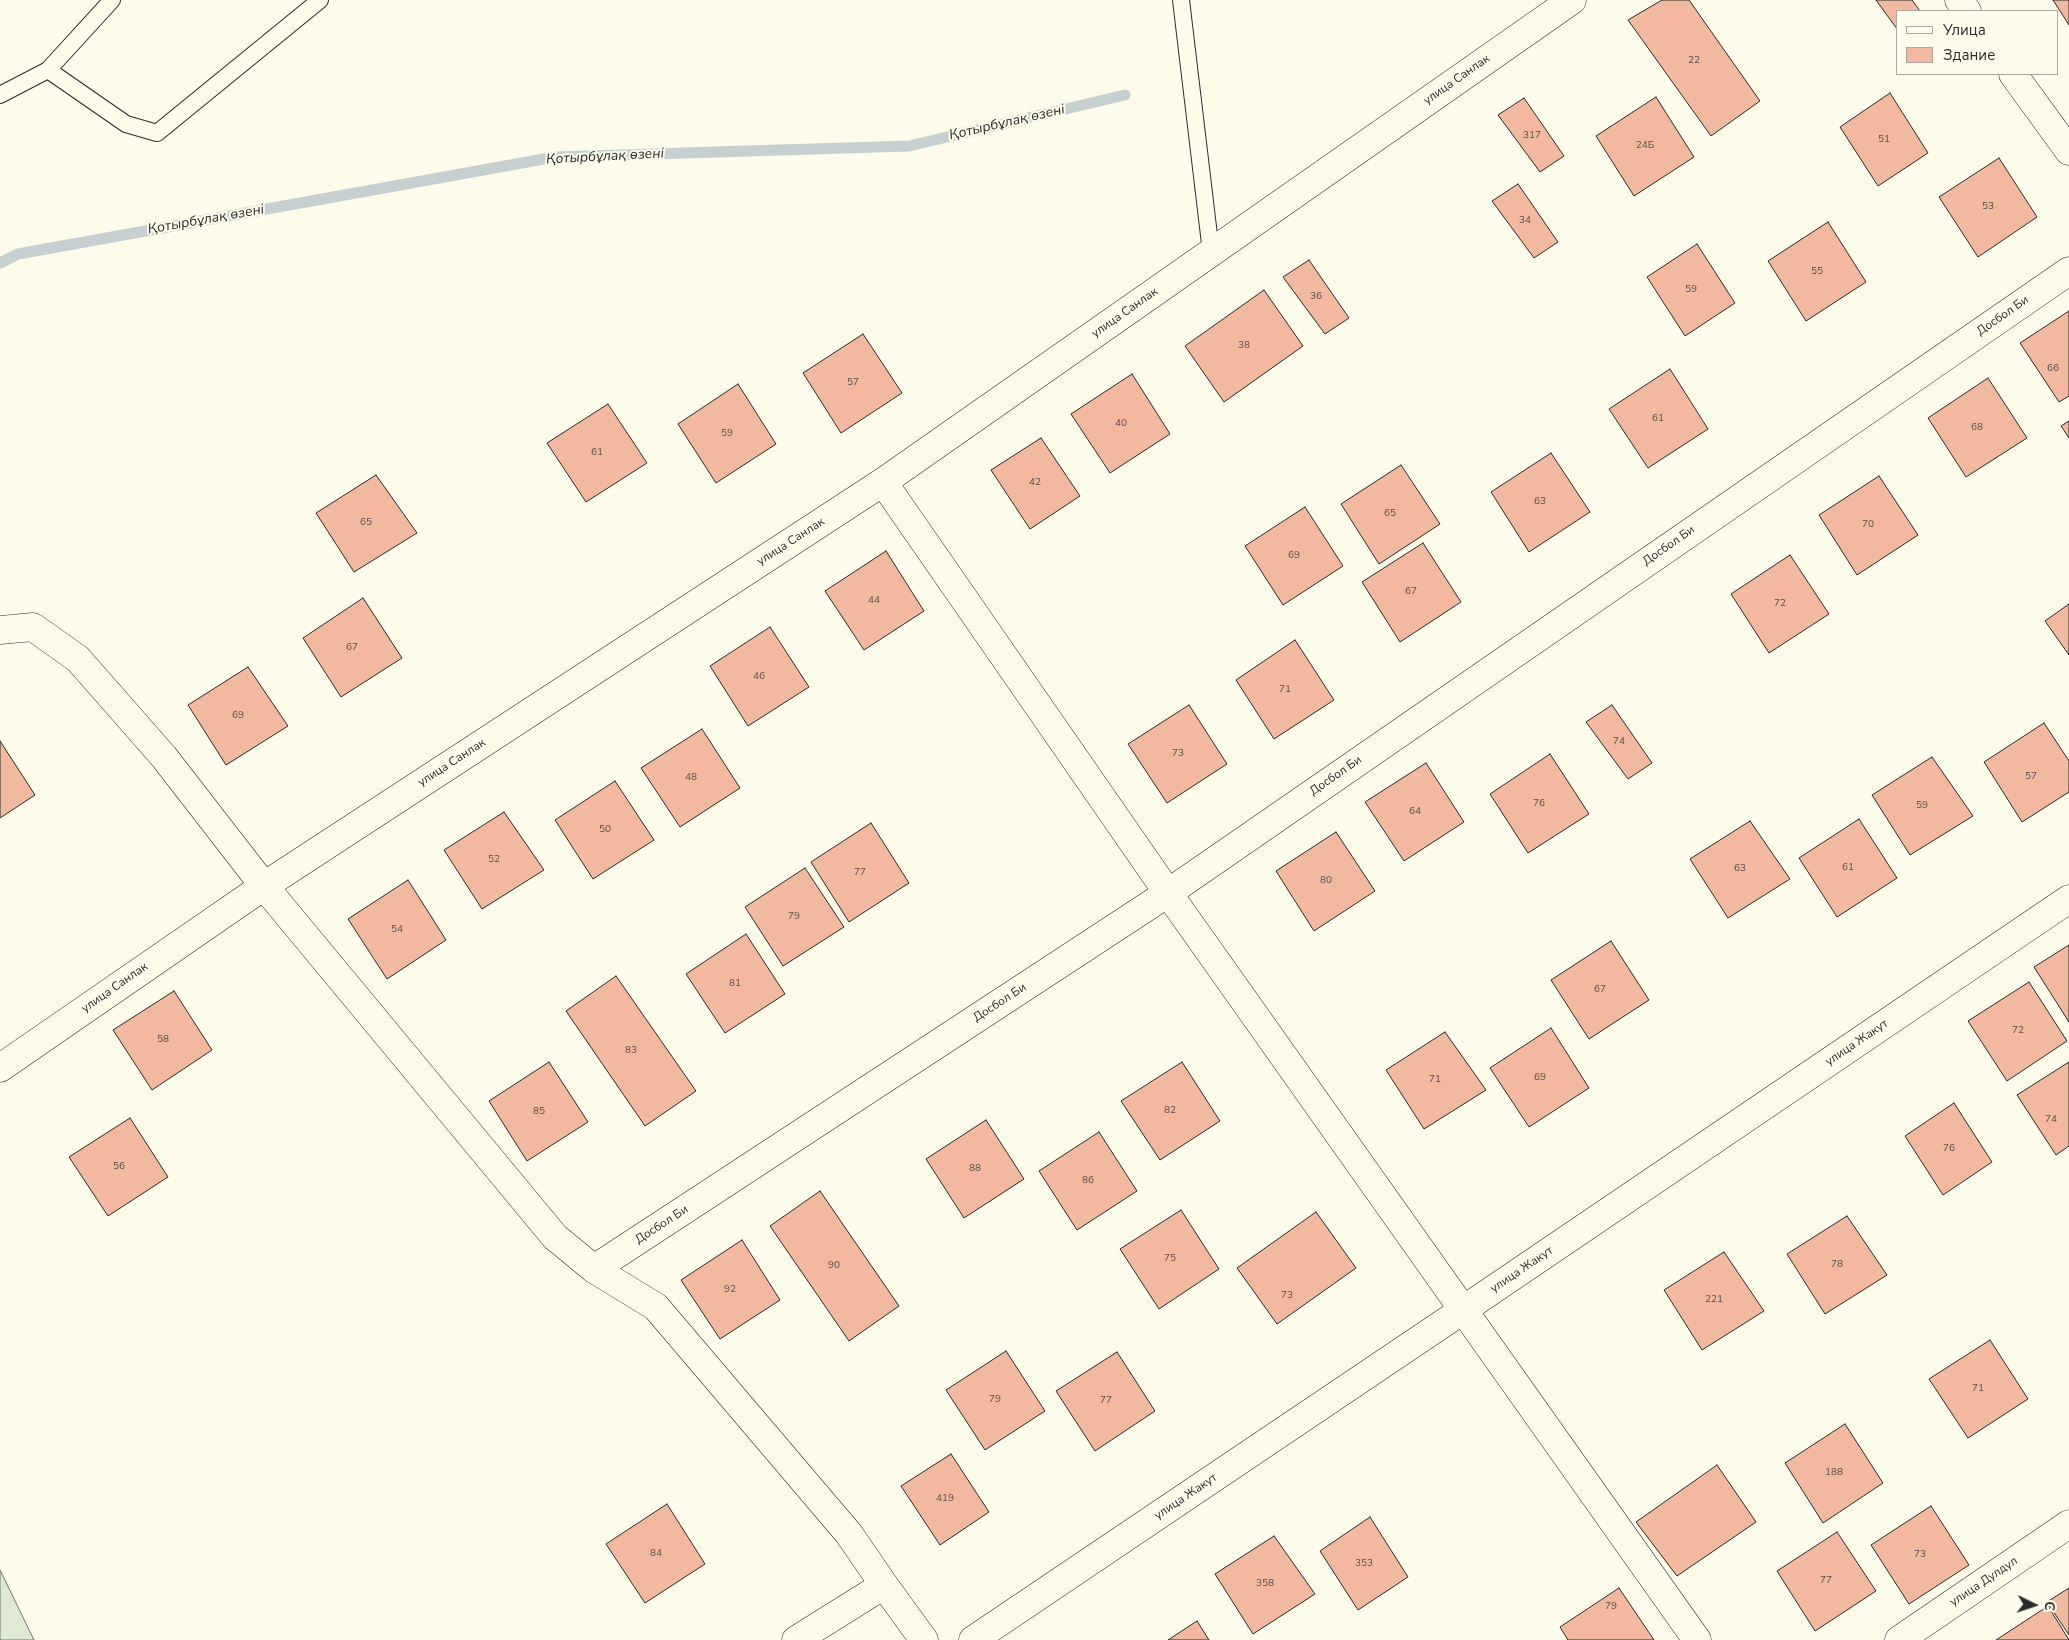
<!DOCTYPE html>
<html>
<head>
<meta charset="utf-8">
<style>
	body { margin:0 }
	#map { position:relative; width:2069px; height:1640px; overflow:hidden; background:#fdfbea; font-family:"Nunito Sans",sans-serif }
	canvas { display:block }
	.legend { position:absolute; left:1896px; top:10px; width:162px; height:65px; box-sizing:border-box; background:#fdfbea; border:1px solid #a9a89e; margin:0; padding:6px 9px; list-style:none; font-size:15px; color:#2b2b2b }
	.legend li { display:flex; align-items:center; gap:10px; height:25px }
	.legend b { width:25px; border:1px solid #a9a89e }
	.north { position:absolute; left:2009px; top:1580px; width:50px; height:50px; -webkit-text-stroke:4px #fdfbea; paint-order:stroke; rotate:94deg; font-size:14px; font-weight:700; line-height:20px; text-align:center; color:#2b2b2b }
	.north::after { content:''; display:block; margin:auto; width:18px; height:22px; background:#2b2b2b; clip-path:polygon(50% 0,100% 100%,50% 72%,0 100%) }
</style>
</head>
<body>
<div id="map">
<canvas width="2069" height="1640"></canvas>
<ul class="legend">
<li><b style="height:6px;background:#fdfbea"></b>Улица</li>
<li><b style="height:14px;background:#f2b8a0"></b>Здание</li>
</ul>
<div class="north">С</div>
</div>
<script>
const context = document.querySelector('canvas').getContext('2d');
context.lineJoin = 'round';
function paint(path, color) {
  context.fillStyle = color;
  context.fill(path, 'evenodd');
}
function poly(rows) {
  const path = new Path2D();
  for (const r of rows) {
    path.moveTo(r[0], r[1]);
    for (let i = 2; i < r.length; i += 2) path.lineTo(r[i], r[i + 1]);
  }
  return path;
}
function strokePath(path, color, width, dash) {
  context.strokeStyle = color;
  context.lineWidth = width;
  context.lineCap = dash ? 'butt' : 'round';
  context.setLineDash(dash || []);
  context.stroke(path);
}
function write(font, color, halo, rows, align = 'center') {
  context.font = font + ' "Nunito Sans",sans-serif';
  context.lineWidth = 4;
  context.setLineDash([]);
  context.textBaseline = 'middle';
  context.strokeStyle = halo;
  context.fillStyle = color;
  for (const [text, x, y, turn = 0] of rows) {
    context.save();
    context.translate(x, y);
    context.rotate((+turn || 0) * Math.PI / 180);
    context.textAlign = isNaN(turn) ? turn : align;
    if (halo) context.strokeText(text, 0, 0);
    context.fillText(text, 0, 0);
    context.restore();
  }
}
const green = poly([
	[0,1570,34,1640,0,1640,0,1570]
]);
paint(green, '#deebd1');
strokePath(green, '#74746e', 1);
strokePath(poly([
	[0,263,18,254,555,157,909,146,1125,95]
]), '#c7d0d0', 11);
const building = poly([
	[1662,0,1689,0,1760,101,1711,136,1628,20,1662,0],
	[1876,0,1912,0,1920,11,1898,11,1897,29,1876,0],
	[2053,0,2069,0,2069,25,2053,0],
	[1890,93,1928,153,1878,186,1840,127,1890,93],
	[1656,97,1694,157,1634,196,1596,136,1656,97],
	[1524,98,1564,156,1540,172,1498,115,1524,98],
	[1999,158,2037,217,1978,257,1939,197,1999,158],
	[1518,184,1558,242,1534,258,1492,201,1518,184],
	[1828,222,1866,282,1806,321,1768,261,1828,222],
	[1697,244,1735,303,1685,336,1647,277,1697,244],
	[1309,260,1349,318,1325,334,1283,277,1309,260],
	[1264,290,1303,346,1224,402,1185,346,1264,290],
	[2069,311,2069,396,2059,402,2020,343,2069,311],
	[863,334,902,393,841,433,803,373,863,334],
	[1670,369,1708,429,1648,468,1609,409,1670,369],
	[1132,374,1170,434,1110,473,1071,414,1132,374],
	[1988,378,2027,438,1966,477,1928,418,1988,378],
	[738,384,776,444,716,483,678,424,738,384],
	[608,404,647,463,586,502,547,443,608,404],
	[2069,421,2069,438,2061,426,2069,421],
	[1041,438,1080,496,1030,529,991,470,1041,438],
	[1551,453,1590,512,1529,552,1491,492,1551,453],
	[1401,465,1440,524,1379,564,1341,504,1401,465],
	[376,475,417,533,354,572,316,513,376,475],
	[1879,476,1918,535,1857,575,1819,515,1879,476],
	[1305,507,1343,566,1283,605,1245,546,1305,507],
	[1423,543,1461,602,1400,642,1362,582,1423,543],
	[886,551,924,611,864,650,825,591,886,551],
	[1790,555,1829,614,1769,653,1731,594,1790,555],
	[363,598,402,658,341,697,303,638,363,598],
	[2069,604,2069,655,2045,621,2069,604],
	[770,627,809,687,748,726,710,666,770,627],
	[1295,640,1334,700,1274,739,1236,680,1295,640],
	[248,667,288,726,226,765,188,705,248,667],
	[1189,705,1227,764,1167,803,1128,744,1189,705],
	[1612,705,1652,763,1628,779,1586,722,1612,705],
	[2044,723,2069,761,2069,792,2022,822,1984,762,2044,723],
	[702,729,740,788,680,827,641,768,702,729],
	[0,741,35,795,0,818,0,741],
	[1550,754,1589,814,1528,853,1490,794,1550,754],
	[1932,757,1973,816,1910,855,1872,795,1932,757],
	[1426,763,1464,822,1404,861,1365,802,1426,763],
	[615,781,654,840,593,879,555,820,615,781],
	[504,812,544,870,482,909,444,850,504,812],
	[1859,819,1897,878,1837,917,1799,858,1859,819],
	[1750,821,1790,879,1728,918,1690,859,1750,821],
	[871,823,909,883,849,922,811,862,871,823],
	[1336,832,1375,891,1314,931,1276,871,1336,832],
	[805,868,844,927,783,966,745,907,805,868],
	[408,880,446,940,387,979,348,919,408,880],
	[746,934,785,994,725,1033,686,974,746,934],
	[1611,941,1649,1000,1589,1039,1551,980,1611,941],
	[2069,945,2069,1022,2034,967,2069,945],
	[616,976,696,1091,645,1126,566,1011,616,976],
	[2029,982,2067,1041,2007,1081,1968,1021,2029,982],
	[174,991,212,1050,152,1090,113,1030,174,991],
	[1551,1028,1589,1088,1529,1127,1490,1068,1551,1028],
	[1445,1032,1486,1090,1424,1129,1386,1070,1445,1032],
	[549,1062,588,1122,527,1161,489,1101,549,1062],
	[1182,1062,1220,1121,1160,1160,1121,1101,1182,1062],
	[2069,1062,2069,1146,2056,1155,2017,1095,2069,1062],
	[1954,1103,1992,1162,1943,1195,1905,1136,1954,1103],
	[130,1118,168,1177,108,1216,69,1157,130,1118],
	[986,1120,1024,1179,964,1218,926,1159,986,1120],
	[1099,1132,1137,1191,1077,1230,1039,1171,1099,1132],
	[820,1191,899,1306,849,1341,770,1226,820,1191],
	[1181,1210,1219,1269,1159,1309,1120,1249,1181,1210],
	[1316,1212,1356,1268,1277,1324,1237,1268,1316,1212],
	[1847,1216,1887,1275,1825,1314,1787,1254,1847,1216],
	[742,1240,780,1300,720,1339,681,1280,742,1240],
	[1724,1252,1764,1311,1702,1350,1664,1290,1724,1252],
	[1990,1340,2028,1399,1968,1438,1929,1379,1990,1340],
	[1006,1351,1045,1411,985,1450,946,1390,1006,1351],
	[1117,1352,1155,1411,1095,1451,1056,1391,1117,1352],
	[1845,1424,1883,1483,1823,1523,1785,1463,1845,1424],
	[951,1454,989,1512,940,1545,901,1486,951,1454],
	[1717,1465,1756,1522,1677,1576,1636,1522,1717,1465],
	[667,1504,705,1564,645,1603,606,1544,667,1504],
	[1931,1506,1969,1565,1909,1604,1871,1545,1931,1506],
	[1370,1517,1408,1577,1358,1610,1320,1551,1370,1517],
	[1837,1532,1876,1591,1815,1631,1777,1571,1837,1532],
	[1274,1536,1315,1594,1253,1634,1215,1574,1274,1536],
	[1619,1588,1654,1640,1568,1640,1560,1627,1619,1588],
	[2069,1588,2069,1635,2047,1602,2069,1588],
	[2048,1606,2069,1640,1996,1640,2048,1606],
	[1197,1621,1209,1640,1168,1640,1197,1621]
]);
paint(building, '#f2b8a0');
strokePath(building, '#2b2b2b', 1);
const service = poly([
	[1181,0,1211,252],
	[48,70,126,124,157,133,320,0],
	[0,95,48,70,112,0]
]);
const minor = poly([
	[1959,0,1967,11],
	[2013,74,2069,151],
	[883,482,1168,893,1697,1640],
	[0,630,33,627,78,659,164,757,264,886,555,1237,594,1269,656,1307,849,1534,884,1585],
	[0,1068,264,886,883,482,1572,0],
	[594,1269,1168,893,2069,271],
	[1899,1640,2069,1524]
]);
const tertiary = poly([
	[796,1640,884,1585,924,1640],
	[973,1640,1463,1310,2069,899]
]);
strokePath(service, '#2b2b2b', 18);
strokePath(minor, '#2b2b2b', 29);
strokePath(tertiary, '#2b2b2b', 29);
strokePath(service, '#fdfbea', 16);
strokePath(minor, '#fdfbea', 28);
strokePath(tertiary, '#fdfbea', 28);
write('10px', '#5d4e48', null, [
	["22",1694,61],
	["317",1532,136],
	["51",1884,140],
	["24Б",1645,146],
	["53",1988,207],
	["34",1525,221],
	["55",1817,272],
	["59",1691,290],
	["36",1316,297],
	["38",1244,346],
	["66",2053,369],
	["57",853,383],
	["61",1658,419],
	["40",1121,424],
	["68",1977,428],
	["59",727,434],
	["61",597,453],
	["42",1035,483],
	["63",1540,502],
	["65",1390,514],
	["65",366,523],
	["70",1868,525],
	["69",1294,556],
	["67",1411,592],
	["44",874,601],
	["72",1780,604],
	["67",352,648],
	["46",759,677],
	["71",1285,690],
	["69",238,716],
	["74",1619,742],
	["73",1178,754],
	["57",2031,777],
	["48",691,778],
	["76",1539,804],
	["59",1922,806],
	["64",1415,812],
	["50",605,830],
	["52",494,860],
	["61",1848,868],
	["63",1740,869],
	["77",860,873],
	["80",1326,881],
	["79",794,917],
	["54",397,930],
	["81",735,984],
	["67",1600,990],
	["72",2018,1031],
	["58",163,1040],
	["83",631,1051],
	["69",1540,1078],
	["71",1435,1080],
	["82",1170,1111],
	["85",539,1112],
	["74",2051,1120],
	["76",1949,1149],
	["56",119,1167],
	["88",975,1169],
	["86",1088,1181],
	["75",1170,1259],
	["78",1837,1265],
	["90",834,1266],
	["92",730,1290],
	["73",1287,1296],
	["221",1714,1300],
	["71",1978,1389],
	["79",995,1400],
	["77",1106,1401],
	["188",1834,1473],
	["419",945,1499],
	["84",656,1554],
	["73",1920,1555],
	["353",1364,1564],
	["77",1826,1581],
	["358",1265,1584],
	["79",1611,1607]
]);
write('12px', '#2b2b2b', '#fdfbea', [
	["улица Санлак",1457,80,-35],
	["улица Санлак",1125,313,-35],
	["Досбол Би",2003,316,-35],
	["улица Санлак",791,542,-33],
	["Досбол Би",1669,546,-35],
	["улица Санлак",452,763,-33],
	["Досбол Би",1336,776,-35],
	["улица Санлак",115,988,-35],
	["Досбол Би",1000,1003,-33],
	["улица Жакут",1857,1043,-34],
	["Досбол Би",662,1225,-33],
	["улица Жакут",1522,1270,-34],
	["улица Жакут",1186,1497,-34],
	["улица Дулдул",1984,1582,-34]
]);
write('italic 14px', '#2b2b2b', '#fdfbea', [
	["Қотырбұлақ өзені",1007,123,-13],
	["Қотырбұлақ өзені",605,157,-3],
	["Қотырбұлақ өзені",206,220,-10]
]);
</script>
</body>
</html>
